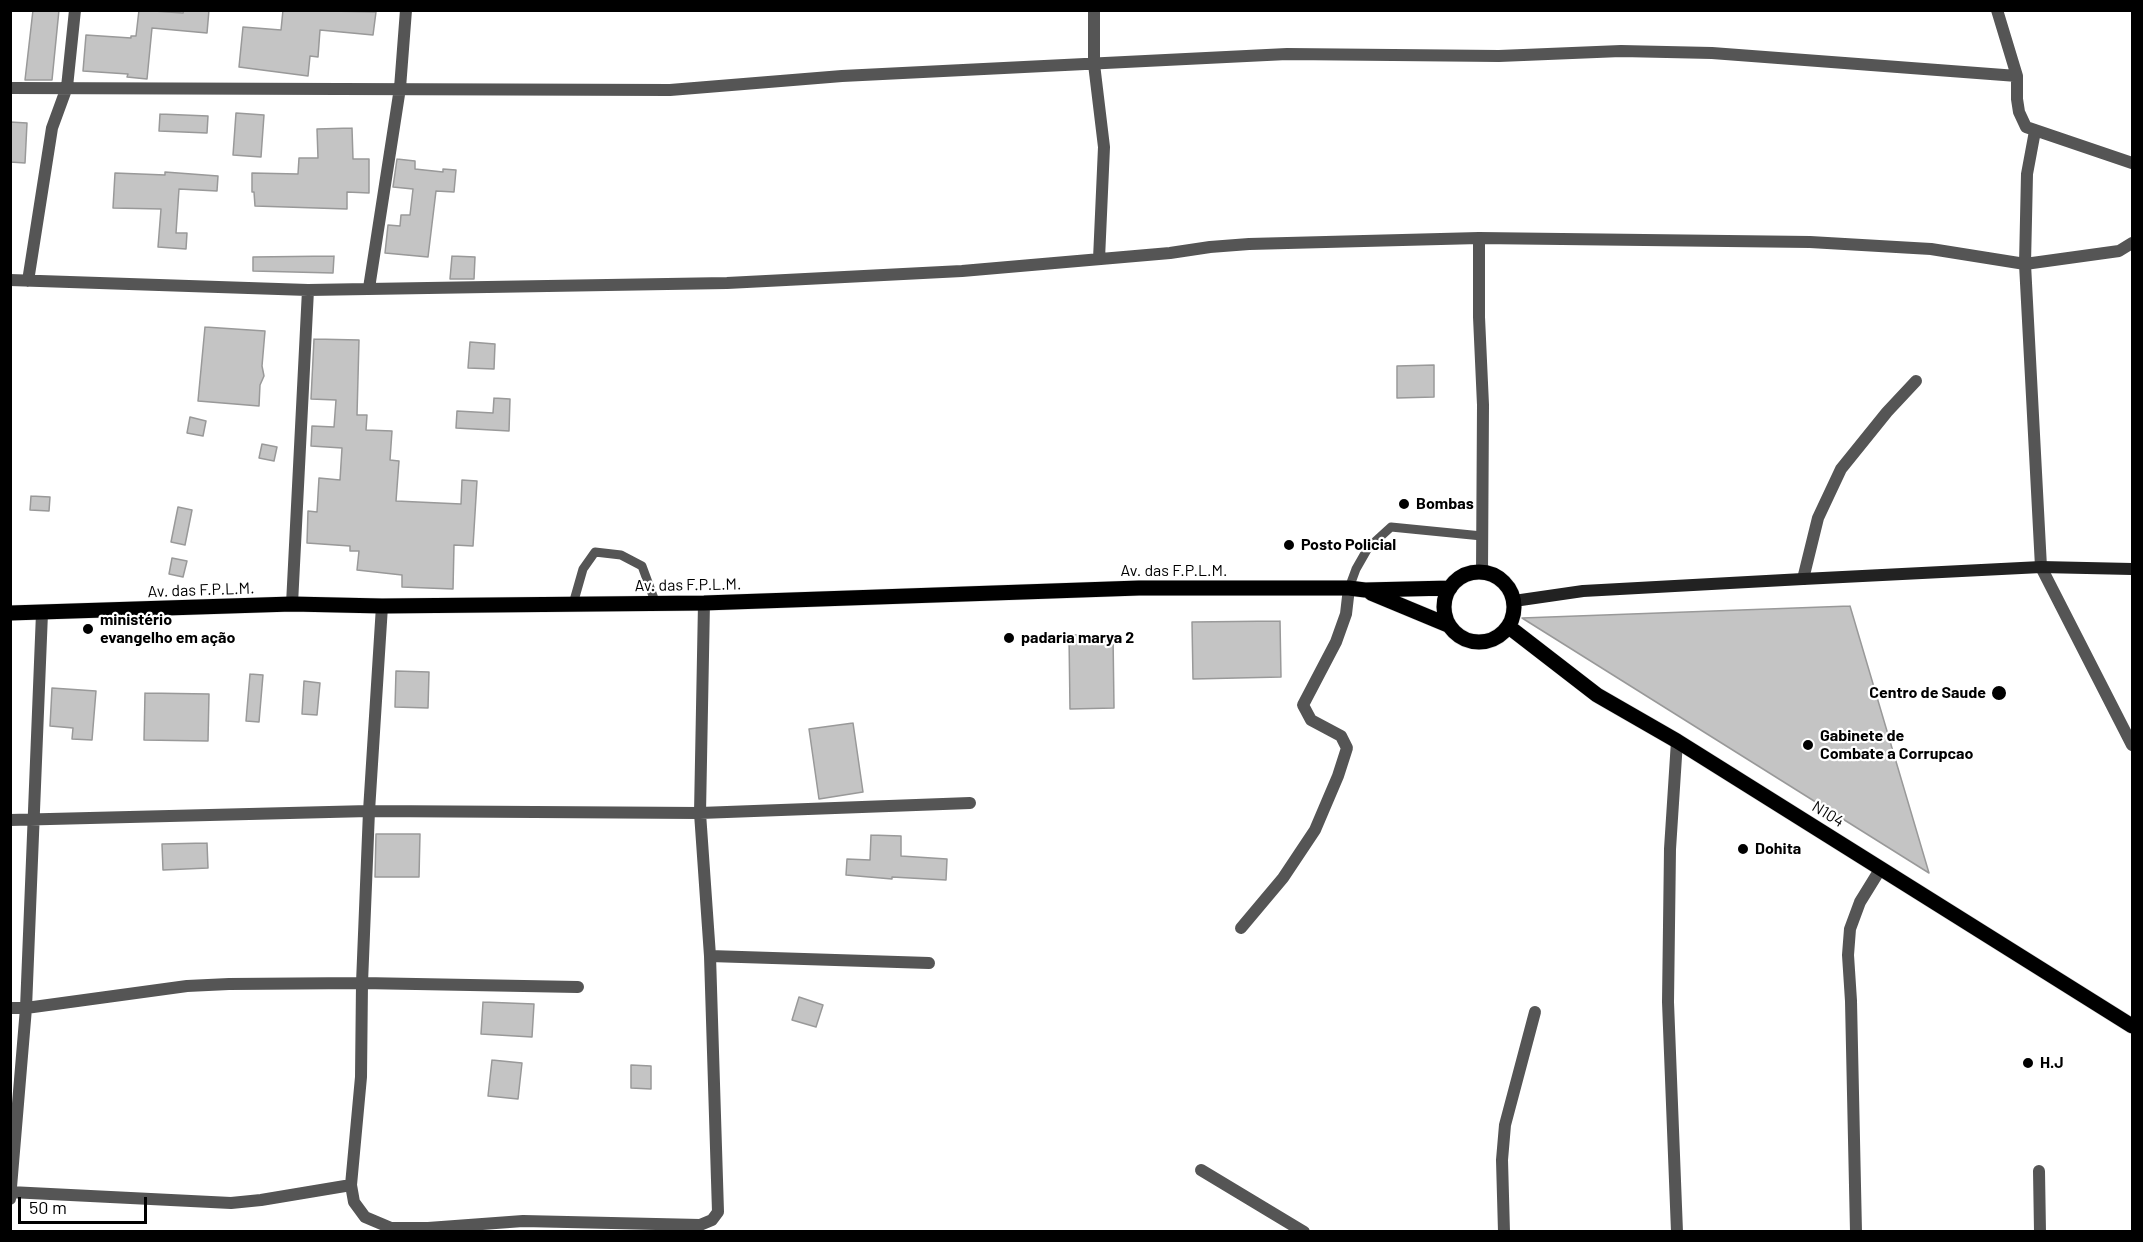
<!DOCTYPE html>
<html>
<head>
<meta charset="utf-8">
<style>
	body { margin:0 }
	#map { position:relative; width:2143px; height:1242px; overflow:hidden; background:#fff; font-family:Barlow,sans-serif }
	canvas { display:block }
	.frame { position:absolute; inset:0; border:12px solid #000; pointer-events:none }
	.scale { position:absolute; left:18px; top:1197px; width:129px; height:27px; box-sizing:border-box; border:3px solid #000; border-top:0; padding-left:8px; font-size:18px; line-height:21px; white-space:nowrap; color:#000; -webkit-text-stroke:4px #fff; paint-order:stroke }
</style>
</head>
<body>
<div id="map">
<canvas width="2143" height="1242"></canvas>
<div class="frame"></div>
<div class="scale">50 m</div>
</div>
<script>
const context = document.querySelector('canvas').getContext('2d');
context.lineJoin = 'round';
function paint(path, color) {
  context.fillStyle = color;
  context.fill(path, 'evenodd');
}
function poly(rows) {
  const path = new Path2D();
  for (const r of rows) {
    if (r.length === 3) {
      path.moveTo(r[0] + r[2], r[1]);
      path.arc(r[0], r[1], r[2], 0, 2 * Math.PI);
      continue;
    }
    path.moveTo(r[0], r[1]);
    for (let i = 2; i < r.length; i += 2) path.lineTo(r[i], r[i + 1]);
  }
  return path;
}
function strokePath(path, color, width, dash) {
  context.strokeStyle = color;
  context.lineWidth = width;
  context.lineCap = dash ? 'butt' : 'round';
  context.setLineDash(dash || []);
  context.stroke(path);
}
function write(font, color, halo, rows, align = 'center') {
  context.font = font + ' Barlow,sans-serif';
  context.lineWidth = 4.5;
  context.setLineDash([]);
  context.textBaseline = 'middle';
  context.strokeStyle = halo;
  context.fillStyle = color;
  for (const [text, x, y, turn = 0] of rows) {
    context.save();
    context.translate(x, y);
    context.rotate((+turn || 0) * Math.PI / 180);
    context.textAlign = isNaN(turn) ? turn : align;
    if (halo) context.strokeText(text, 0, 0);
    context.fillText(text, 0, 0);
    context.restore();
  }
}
const building = poly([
	[33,10,59,10,52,80,25,80,33,10],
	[139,10,183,13,184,10,209,10,207,33,152,28,147,79,127,77,128,74,83,71,86,35,131,38,131,36,136,36,139,10],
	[283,10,376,12,373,35,320,30,318,57,310,56,308,76,239,67,243,27,281,30,283,10],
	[236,113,264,115,261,157,233,155,236,113],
	[160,114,208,116,207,133,159,131,160,114],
	[10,122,27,123,25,163,10,162,10,122],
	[352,128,353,159,369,159,369,193,347,192,347,209,255,206,254,192,252,192,252,173,298,174,299,158,318,158,317,129,352,128],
	[397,159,415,161,415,169,443,172,443,169,456,170,454,192,436,191,428,257,385,253,388,225,400,226,401,215,410,215,413,189,393,187,397,159],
	[165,172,218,176,217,191,179,189,176,233,187,233,186,249,158,247,161,209,113,208,115,173,165,175,165,172],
	[334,256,333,273,253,271,253,257,334,256],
	[452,256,475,257,474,279,450,279,452,256],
	[205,327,265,331,262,366,264,376,260,385,259,406,198,401,205,327],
	[314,339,359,340,357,415,367,415,366,430,392,431,390,460,399,461,396,501,461,504,462,480,477,481,473,546,454,545,453,589,402,587,402,575,357,570,359,551,350,551,350,546,307,543,308,511,317,512,319,478,340,480,342,448,311,446,312,426,334,427,336,400,311,399,314,339],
	[470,342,495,344,494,369,468,368,470,342],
	[1434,365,1434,397,1397,398,1397,366,1434,365],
	[494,398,510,399,509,431,456,428,457,411,493,413,494,398],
	[190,417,206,421,203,436,187,433,190,417],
	[262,444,277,447,274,461,259,458,262,444],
	[31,496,50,497,49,511,30,510,31,496],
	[178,507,192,510,185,545,171,542,178,507],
	[172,558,187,561,183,577,169,574,172,558],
	[1850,606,1929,873,1522,618,1850,606],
	[1280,621,1281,677,1193,679,1192,622,1280,621],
	[1069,635,1113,635,1114,708,1070,709,1069,635],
	[396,671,429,672,428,708,395,707,396,671],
	[250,674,263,675,259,722,246,721,250,674],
	[304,681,320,683,317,715,302,714,304,681],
	[52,688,96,691,92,740,72,739,73,728,50,726,52,688],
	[145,693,209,694,208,741,144,740,145,693],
	[853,723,863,792,819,799,809,729,853,723],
	[376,834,420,834,419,877,375,877,376,834],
	[871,835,901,836,901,856,947,859,946,880,892,877,892,879,846,875,847,859,870,860,871,835],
	[207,843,208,868,163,870,162,844,207,843],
	[799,997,823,1005,816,1027,792,1020,799,997],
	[483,1002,534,1004,532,1037,481,1034,483,1002],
	[492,1060,522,1063,518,1099,488,1096,492,1060],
	[631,1065,651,1066,651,1089,631,1088,631,1065]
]);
paint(building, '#c4c4c4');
strokePath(building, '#999', 1.5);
const primary = poly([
	[1479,607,35],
	[1371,593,1448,625],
	[10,613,292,604,382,606,704,603,1139,588,1349,588,1365,590,1450,588],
	[1509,627,1597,695,1677,741,2132,1026]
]);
strokePath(primary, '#dbdbdb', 16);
strokePath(poly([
	[1349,588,1356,569,1368,548,1391,527,1482,536],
	[573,604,583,569,595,552,621,555,642,566,656,604]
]), '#555', 9);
strokePath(poly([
	[1094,10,1094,64,1104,147,1099,259],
	[1997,10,2017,76,2017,99,2019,112,2026,127,2132,163],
	[10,88,670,90,842,76,1287,54,1499,56,1621,51,1712,53,2017,76],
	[2035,131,2027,174,2025,264,2041,567,2132,745],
	[1479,238,1479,317,1483,405,1482,572],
	[10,280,308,290,727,283,962,271,1170,253,1210,247,1249,244,1479,238,1810,242,1931,249,2025,264,2119,251,2132,243],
	[28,281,52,128,67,87,75,10],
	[369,288,400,88,406,10],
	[1803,579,1818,518,1841,469,1887,412,1916,381],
	[292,604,308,290],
	[382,606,369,811,362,983,361,1077,351,1185,354,1202,365,1217,391,1228,428,1228,523,1221,700,1225,712,1220,718,1212,710,956,700,813,704,603],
	[10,820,369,811,700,813,970,803],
	[1241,928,1283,878,1315,830,1338,776,1347,748,1341,736,1311,720,1303,705,1336,642,1346,614,1349,588],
	[710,956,929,963],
	[10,1008,26,1008,187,986,229,984,362,983,578,987],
	[1201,1170,1304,1232],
	[2039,1171,2040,1232],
	[10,1192,231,1203,261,1200,351,1185],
	[10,1199,26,1008,42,613],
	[1504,1232,1502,1160,1505,1125,1535,1012],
	[1677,1232,1668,1002,1670,849,1677,741],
	[1856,1232,1851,1001,1848,955,1850,929,1860,902,1881,868]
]), '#555', 12);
strokePath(poly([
	[1514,601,1583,591,1803,579,2041,567,2132,569]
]), '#222', 12);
strokePath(primary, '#000', 15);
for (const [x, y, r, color] of [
	[1404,504,6,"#000"],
	[1289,545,6,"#000"],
	[88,629,6,"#000"],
	[1009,638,6,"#000"],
	[1999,693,8,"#000"],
	[1808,745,6,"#000"],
	[1743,849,6,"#000"],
	[2028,1063,6,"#000"]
]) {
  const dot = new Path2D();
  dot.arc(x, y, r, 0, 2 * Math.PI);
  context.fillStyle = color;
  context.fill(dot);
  strokePath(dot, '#fff', 2);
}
write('bold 16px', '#000', '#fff', [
	["Bombas",1416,504],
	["Posto Policial",1301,545],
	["ministério",100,620],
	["evangelho em ação",100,638],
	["padaria marya 2",1021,638],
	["Centro de Saude",1986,693,"right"],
	["Gabinete de",1820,736],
	["Combate a Corrupcao",1820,754],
	["Dohita",1755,849],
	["H.J",2040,1063]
], 'left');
write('16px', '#000', '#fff', [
	["Av. das F.P.L.M.",1174,571],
	["Av. das F.P.L.M.",688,585,-1],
	["Av. das F.P.L.M.",201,590,-2],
	["N104",1828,814,32]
]);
</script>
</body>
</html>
